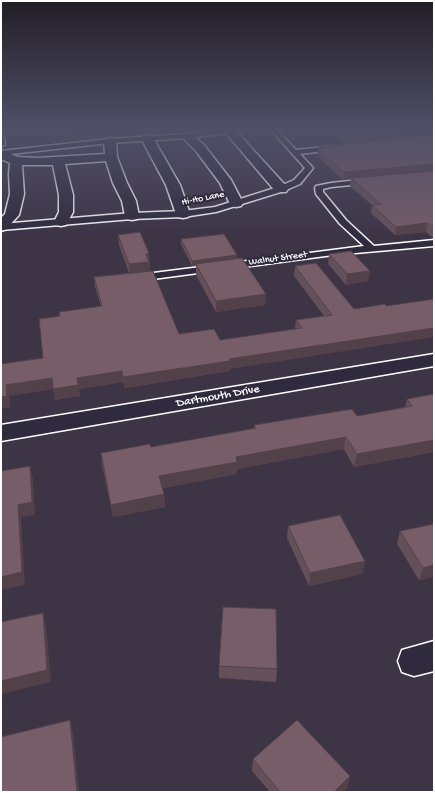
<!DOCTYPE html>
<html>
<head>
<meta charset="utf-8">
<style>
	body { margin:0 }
	#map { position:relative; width:435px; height:793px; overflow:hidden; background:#3d3446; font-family:"Gochi Hand",sans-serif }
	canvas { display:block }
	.frame { position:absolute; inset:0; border:2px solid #fff; pointer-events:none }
</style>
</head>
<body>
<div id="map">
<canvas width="435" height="793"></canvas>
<div class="frame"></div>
</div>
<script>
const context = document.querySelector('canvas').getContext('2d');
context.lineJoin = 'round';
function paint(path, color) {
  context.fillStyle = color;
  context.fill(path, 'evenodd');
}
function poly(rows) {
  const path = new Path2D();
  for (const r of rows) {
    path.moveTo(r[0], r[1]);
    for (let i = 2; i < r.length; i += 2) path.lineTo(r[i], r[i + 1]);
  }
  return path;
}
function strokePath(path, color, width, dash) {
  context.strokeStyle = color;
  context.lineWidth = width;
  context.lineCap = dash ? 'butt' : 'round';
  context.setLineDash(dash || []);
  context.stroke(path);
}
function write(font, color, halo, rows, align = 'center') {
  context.font = font + ' "Gochi Hand",sans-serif';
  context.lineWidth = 4;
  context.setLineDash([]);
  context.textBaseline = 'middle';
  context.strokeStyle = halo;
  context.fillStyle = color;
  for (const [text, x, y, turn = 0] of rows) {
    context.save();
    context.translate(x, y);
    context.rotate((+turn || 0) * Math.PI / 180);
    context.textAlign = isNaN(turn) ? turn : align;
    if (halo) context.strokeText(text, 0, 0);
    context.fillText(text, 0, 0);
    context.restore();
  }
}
paint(poly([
	[67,129,156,129,160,136,72,143]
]), '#4e4050');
const lane = poly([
	[227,129,248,129,245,131,187,138,110,143,1,155,1,151,110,139,187,134,227,129],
	[264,129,277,130,296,150,334,146,337,148,334,150,300,154,313,168,300,184,284,191,216,212,183,217,132,219,1,230,1,224,132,213,183,211,215,207,278,187,294,180,305,168,273,132,264,129],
	[1,135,4,137,5,145,1,146,1,135],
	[368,179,371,179,371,183,331,187,323,189,323,192,346,220,374,246,434,240,434,246,333,255,138,281,133,278,138,275,364,246,340,224,316,194,315,188,316,186,331,183,368,179]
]);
const street = poly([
	[226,129,234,129,286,186,288,189,286,192,276,192,226,133,224,131,226,129],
	[187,133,191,134,204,145,231,180,243,203,241,206,236,207,231,206,220,183,196,151,181,136,183,134,187,133],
	[147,135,151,136,153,138,180,185,190,214,188,217,183,218,178,217,176,214,166,185,141,138,143,136,147,135],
	[110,138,114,139,116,141,117,157,127,183,136,201,139,216,137,219,132,220,127,219,125,216,122,201,113,183,106,161,65,164,73,195,73,212,66,225,61,226,56,225,54,222,59,212,59,195,53,165,22,165,24,194,19,215,6,229,1,231,1,218,5,214,10,194,9,174,10,163,1,159,1,150,18,157,38,158,105,154,104,141,106,139,110,138],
	[434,354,434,366,1,441,1,425,434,354],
	[434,641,434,671,414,676,402,672,398,661,402,650,434,641]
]);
strokePath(lane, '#fff', 3);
strokePath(street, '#fff', 3);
paint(lane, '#2f2a3d');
paint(street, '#2f2a3d');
paint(poly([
	[68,129,157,129,157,131,70,137],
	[329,129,434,129,434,239,426,232,395,235,371,213,372,205,350,186,351,179,343,180,318,157,318,147,347,144],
	[118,235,149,253,150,271,179,334,220,340,295,329,296,320,324,316,294,276,295,266,354,309,230,369,230,371,125,388,123,382,79,389,80,396,55,400,53,389,9,396,10,407,1,364,43,358,60,316,101,307,95,287,94,277,129,273,119,245],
	[181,239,237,259,266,294,265,305,216,312,196,275,196,266,192,266,181,244],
	[329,254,370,271,368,281,346,285,328,264],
	[434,394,434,452,354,467,344,449,237,469,237,474,162,488,164,494,165,507,113,517,102,465,101,453,151,447,254,429,254,425,357,416,405,408,407,399],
	[434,524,434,577,419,580,397,544,400,531],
	[288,526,365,561,362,574,309,586,287,538],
	[219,666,277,669,276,682,219,678],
	[253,759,350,776,347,788,342,792,270,792,252,771]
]), '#655059');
paint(poly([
	[74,129,157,129,157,131,70,137,69,130],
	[426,129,434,129,434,136,347,144,348,136],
	[434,164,434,172,351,178,351,179,343,180,344,172],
	[427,223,426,232,395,235,396,227],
	[149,253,150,272,130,274,129,264,146,254],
	[237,255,237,261,196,264,196,266,192,266,192,261],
	[370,271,368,281,346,285,347,274],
	[266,294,265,305,216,312,216,301],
	[434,328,434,337,230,369,230,371,125,388,123,377,229,359],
	[122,371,123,382,79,389,80,396,55,400,53,389,77,378],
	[52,378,54,389,9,396,10,407,1,409,1,397,6,385],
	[346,437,344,449,237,469,237,474,160,489,159,476,236,457],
	[434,440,434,452,354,467,357,454],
	[30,466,33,479,35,515,21,517,25,585,1,590,1,577,18,505],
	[164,494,165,507,113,517,111,505],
	[365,561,362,574,309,586,310,573],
	[434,565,434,577,419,580,423,568],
	[43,613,46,626,51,682,1,694,1,681],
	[70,720,73,732,79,792,77,792],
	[350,776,347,788,342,792,334,792]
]), '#534149');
const building = poly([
	[339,129,426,129,348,136,339,129],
	[434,135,434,164,344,172,318,150,321,149,318,147,434,135],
	[434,171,434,228,427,223,396,227,372,205,381,204,351,178,434,171],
	[140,232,149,253,146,254,149,262,129,264,118,235,140,232],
	[224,234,237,255,192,261,181,239,224,234],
	[351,251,370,271,347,274,329,254,351,251],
	[242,258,266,294,216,301,196,264,242,258],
	[316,263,354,309,385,304,386,306,434,299,434,328,229,359,230,361,123,377,122,371,77,378,78,385,53,389,52,378,6,385,7,396,1,397,1,364,43,358,39,319,60,316,59,312,102,306,94,277,153,271,179,334,214,329,220,340,302,328,296,320,332,315,295,266,316,263],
	[434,394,434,440,357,454,346,437,236,457,237,462,159,476,164,494,111,505,101,453,150,444,151,447,256,428,254,425,352,409,357,416,412,406,407,399,434,394],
	[30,466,32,502,18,505,22,572,1,577,1,471,30,466],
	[340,515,365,561,310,573,288,526,340,515],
	[434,524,434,565,423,568,400,531,434,524],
	[223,607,276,609,277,669,219,666,223,607],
	[43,613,47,670,1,681,1,622,43,613],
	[70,720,77,792,1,792,1,737,70,720],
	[297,720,350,776,334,792,280,792,253,759,297,720]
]);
paint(building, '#765d68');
strokePath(building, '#534149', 1);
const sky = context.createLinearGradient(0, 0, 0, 240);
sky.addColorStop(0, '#221d26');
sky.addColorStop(0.54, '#515068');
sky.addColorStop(1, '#51506800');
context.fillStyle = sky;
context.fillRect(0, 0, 435, 240);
write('10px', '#fff', '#2f2a3d', [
	["Hi-Ho Lane",203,199,-11],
	["Walnut Street",278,259,-8]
]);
write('12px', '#fff', '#2f2a3d', [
	["Dartmouth Drive",218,397,-10]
]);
</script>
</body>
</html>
